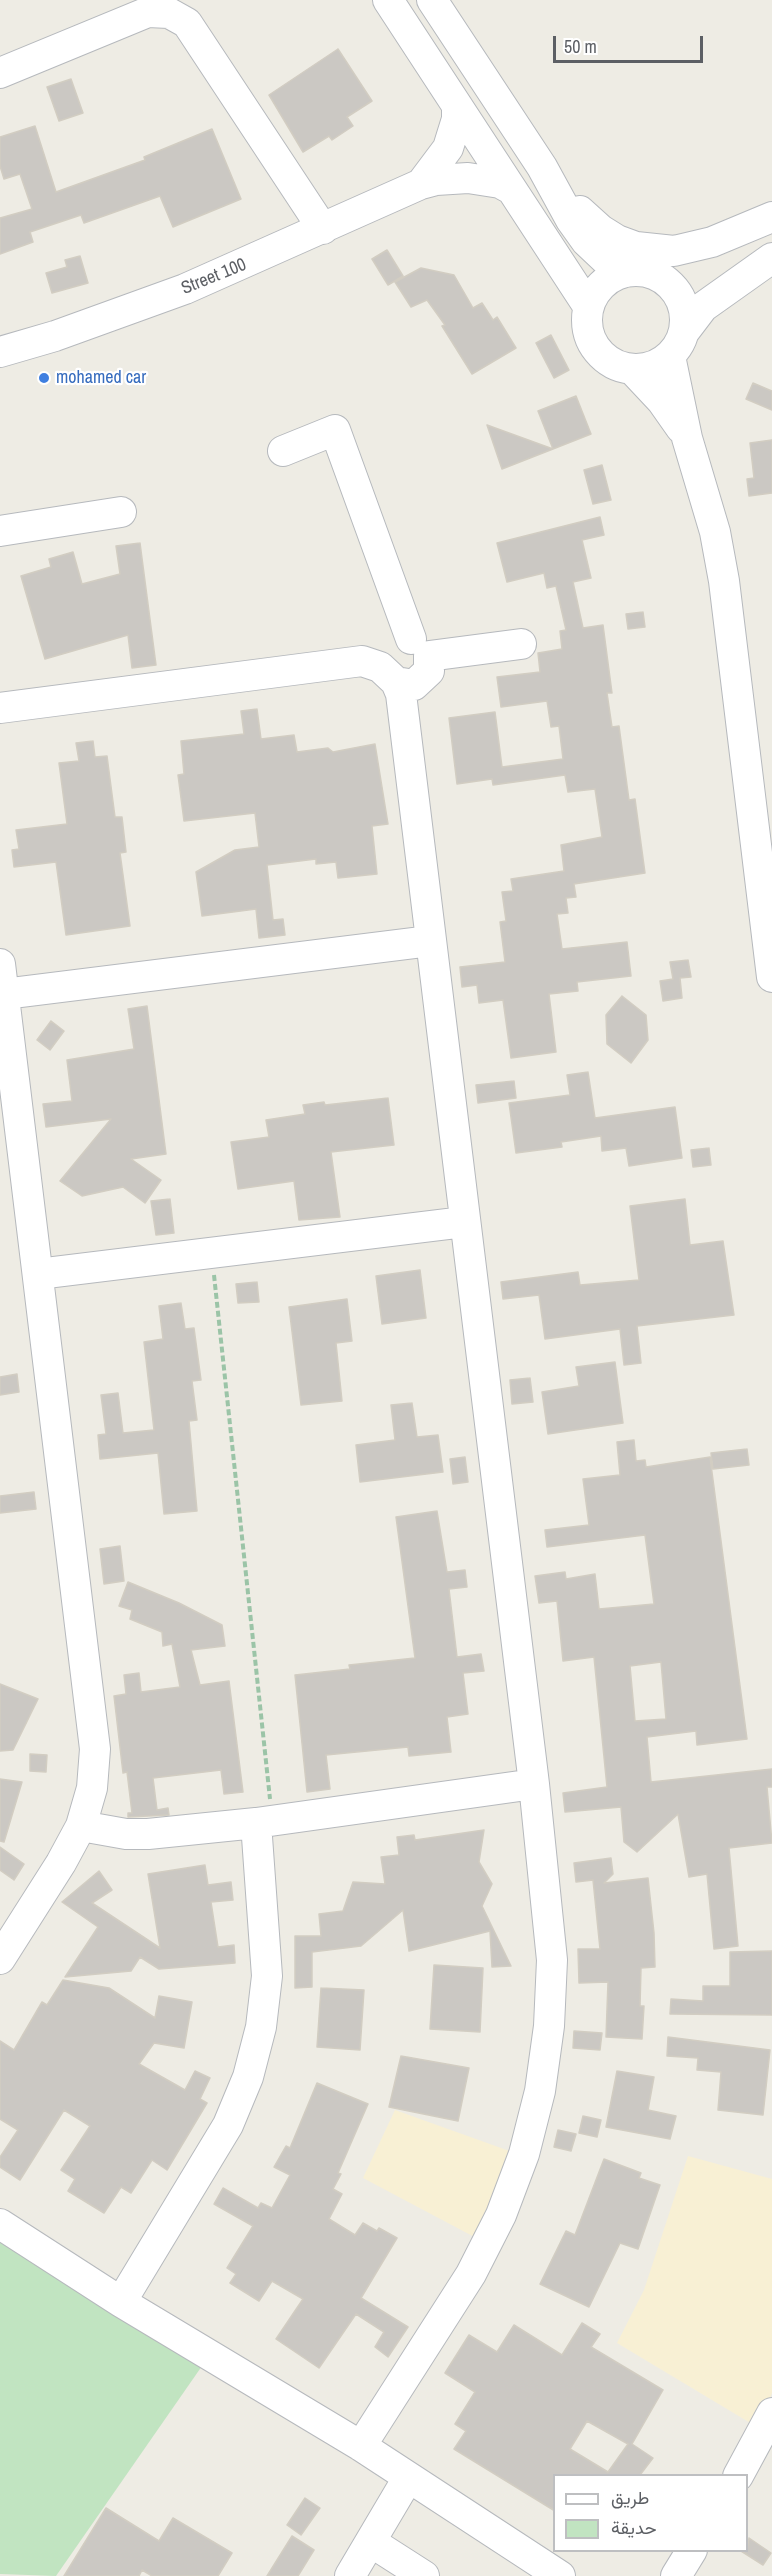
<!DOCTYPE html>
<html>
<head>
<meta charset="utf-8">
<style>
	body { margin:0 }
	#map { position:relative; width:772px; height:2576px; overflow:hidden; background:#eeece4; font-family:"Archivo Narrow",Vazirmatn,sans-serif }
	canvas { display:block }
	.legend { position:absolute; left:553px; top:2474px; width:195px; height:78px; box-sizing:border-box; background:#fff; border:2px solid #bebfc1; margin:0; padding:8px 10px; list-style:none; font-size:18px; color:#5c5f64 }
	.legend li { display:flex; align-items:center; gap:12px; height:30px }
	.legend b { width:30px; border:2px solid #bebfc1 }
	.scale { position:absolute; left:553px; top:36px; width:150px; height:27px; box-sizing:border-box; border:3px solid #5c5f64; border-top:0; padding-left:8px; font-size:18px; line-height:21px; white-space:nowrap; color:#5c5f64; -webkit-text-stroke:4px #fff; paint-order:stroke }
</style>
</head>
<body>
<div id="map">
<canvas width="772" height="2576"></canvas>
<ul class="legend">
<li><b style="height:8px;background:#fff"></b>طريق</li>
<li><b style="height:16px;background:#c1e4c1"></b>حديقة</li>
</ul>
<div class="scale">50 m</div>
</div>
<script>
const context = document.querySelector('canvas').getContext('2d');
context.lineJoin = 'round';
function paint(path, color) {
  context.fillStyle = color;
  context.fill(path, 'evenodd');
}
function poly(rows) {
  const path = new Path2D();
  for (const r of rows) {
    if (r.length === 3) {
      path.moveTo(r[0] + r[2], r[1]);
      path.arc(r[0], r[1], r[2], 0, 2 * Math.PI);
      continue;
    }
    path.moveTo(r[0], r[1]);
    for (let i = 2; i < r.length; i += 2) path.lineTo(r[i], r[i + 1]);
  }
  return path;
}
function strokePath(path, color, width, dash) {
  context.strokeStyle = color;
  context.lineWidth = width;
  context.lineCap = dash ? 'butt' : 'round';
  context.setLineDash(dash || []);
  context.stroke(path);
}
function write(font, color, halo, rows, align = 'center') {
  context.font = font + ' "Archivo Narrow",sans-serif';
  context.lineWidth = 4.5;
  context.setLineDash([]);
  context.textBaseline = 'middle';
  context.strokeStyle = halo;
  context.fillStyle = color;
  for (const [text, x, y, turn = 0] of rows) {
    context.save();
    context.translate(x, y);
    context.rotate((+turn || 0) * Math.PI / 180);
    context.textAlign = isNaN(turn) ? turn : align;
    if (halo) context.strokeText(text, 0, 0);
    context.fillText(text, 0, 0);
    context.restore();
  }
}
paint(poly([
	[0,2238,202,2366,56,2576,0,2574]
]), '#c1e4c1');
paint(poly([
	[395,2110,515,2153,480,2240,363,2178],
	[688,2156,772,2179,772,2393,757,2427,617,2343,644,2290]
]), '#f8f0d4');
const building = poly([
	[338,49,372,101,347,117,353,126,332,140,329,136,303,152,269,95,338,49],
	[71,79,83,113,59,121,47,87,71,79],
	[35,126,56,192,145,160,144,157,212,129,241,199,173,227,160,196,84,223,81,215,30,232,33,242,0,254,0,218,32,209,20,174,4,179,0,166,0,137,35,126],
	[387,250,403,276,388,285,372,259,387,250],
	[80,256,88,283,52,293,46,273,67,267,65,260,80,256],
	[421,268,454,275,473,308,482,303,493,320,497,317,516,348,472,374,442,326,445,325,427,300,411,307,395,282,421,268],
	[551,335,569,370,554,378,536,343,551,335],
	[753,383,772,391,772,410,746,399,753,383],
	[576,396,591,434,553,449,538,411,576,396],
	[487,425,553,449,502,469,487,425],
	[772,440,772,493,749,496,747,479,754,478,750,443,772,440],
	[602,465,611,500,593,504,584,470,602,465],
	[600,517,604,535,582,540,591,578,573,582,583,628,603,625,612,693,607,693,612,727,619,726,629,800,635,799,645,873,574,884,576,897,566,898,568,913,557,914,562,949,627,942,631,976,577,982,578,991,549,994,556,1052,511,1058,503,1000,479,1003,477,985,462,987,460,967,505,962,500,922,506,921,502,892,513,891,511,879,564,871,561,845,602,837,595,789,568,792,565,775,493,785,492,779,457,784,449,718,495,712,502,767,563,759,559,726,551,727,547,701,501,707,497,677,540,672,538,653,562,649,560,631,566,630,556,586,547,588,544,573,507,582,497,543,600,517],
	[140,543,156,665,132,668,128,635,45,659,21,576,51,567,49,559,73,552,82,584,120,574,116,546,140,543],
	[643,612,645,627,628,629,626,614,643,612],
	[257,709,261,739,294,735,297,752,328,748,333,752,375,744,388,824,372,826,377,874,338,878,336,862,316,864,316,859,267,865,273,920,283,919,285,935,259,938,256,909,202,916,196,872,235,850,259,847,255,813,184,821,178,775,184,774,181,741,244,734,241,711,257,709],
	[93,741,95,757,107,756,115,817,122,817,126,852,120,853,130,926,66,935,56,862,14,867,12,850,19,849,16,830,67,824,59,763,79,761,76,743,93,741],
	[688,960,691,977,680,978,682,998,663,1001,660,981,673,979,670,962,688,960],
	[622,996,646,1015,648,1040,631,1063,607,1044,606,1015,622,996],
	[147,1006,166,1154,131,1159,161,1180,145,1203,123,1187,82,1196,60,1181,111,1119,46,1127,43,1104,72,1101,67,1060,134,1049,128,1009,147,1006],
	[51,1021,64,1031,50,1050,37,1040,51,1021],
	[588,1072,595,1118,675,1107,682,1158,629,1166,626,1148,602,1151,601,1136,561,1142,562,1147,516,1153,509,1103,570,1095,567,1075,588,1072],
	[514,1081,516,1098,478,1103,476,1085,514,1081],
	[388,1098,394,1145,331,1152,340,1217,299,1220,294,1181,238,1189,231,1142,269,1137,266,1120,305,1114,303,1105,324,1102,325,1105,388,1098],
	[709,1148,711,1165,693,1167,691,1150,709,1148],
	[170,1199,174,1233,156,1235,151,1201,170,1199],
	[685,1199,690,1245,723,1241,734,1315,637,1326,641,1363,624,1365,620,1329,545,1339,539,1295,503,1299,501,1282,578,1272,580,1285,639,1280,630,1206,685,1199],
	[420,1270,426,1318,382,1324,376,1276,420,1270],
	[257,1282,259,1302,238,1303,236,1284,257,1282],
	[347,1299,352,1341,336,1343,342,1401,301,1405,289,1307,347,1299],
	[181,1303,185,1329,194,1328,201,1380,192,1381,197,1420,189,1421,197,1511,164,1514,158,1453,100,1459,98,1435,106,1434,101,1395,118,1393,123,1433,154,1430,144,1342,163,1339,159,1306,181,1303],
	[615,1362,623,1423,548,1434,542,1392,579,1386,576,1367,615,1362],
	[17,1374,19,1392,0,1395,0,1377,17,1374],
	[530,1378,533,1402,512,1404,510,1380,530,1378],
	[412,1403,417,1437,438,1435,443,1472,360,1482,356,1445,395,1440,391,1405,412,1403],
	[634,1440,636,1461,645,1460,646,1467,710,1457,747,1739,697,1745,696,1731,647,1737,651,1782,772,1769,772,1787,767,1787,772,1843,729,1848,738,1946,714,1949,707,1874,689,1877,678,1814,637,1852,624,1842,621,1807,565,1812,563,1793,607,1787,594,1657,563,1661,557,1601,539,1603,535,1576,565,1572,566,1579,595,1574,599,1609,654,1604,645,1535,547,1547,545,1530,589,1525,583,1479,620,1475,617,1442,634,1440],
	[661,1662,666,1719,635,1721,630,1666,661,1662],
	[747,1449,749,1465,713,1469,711,1453,747,1449],
	[465,1457,468,1482,453,1484,450,1459,465,1457],
	[34,1492,36,1509,0,1513,0,1496,34,1492],
	[437,1511,447,1572,465,1570,467,1587,449,1589,457,1657,481,1654,484,1671,463,1673,468,1714,447,1717,451,1752,409,1756,408,1747,326,1755,330,1789,307,1792,295,1675,350,1669,349,1665,415,1658,396,1517,437,1511],
	[120,1546,124,1581,104,1584,100,1549,120,1546],
	[128,1582,179,1603,222,1625,225,1646,191,1650,200,1685,229,1681,243,1792,224,1794,221,1770,153,1778,157,1810,168,1808,169,1815,128,1817,128,1813,132,1813,127,1772,123,1773,114,1696,126,1694,124,1675,139,1673,141,1692,180,1687,172,1644,163,1646,162,1632,130,1619,132,1610,119,1606,128,1582],
	[0,1684,38,1699,13,1750,0,1751,0,1684],
	[30,1754,47,1755,46,1772,30,1771,30,1754],
	[0,1779,22,1782,4,1842,0,1841,0,1779],
	[484,1830,479,1862,492,1884,482,1906,511,1966,492,1967,490,1931,409,1951,403,1910,361,1946,312,1952,312,1987,295,1988,295,1936,321,1936,319,1914,343,1911,353,1882,385,1884,381,1857,399,1855,397,1837,414,1835,415,1840,484,1830],
	[0,1847,24,1864,14,1880,0,1870,0,1847],
	[611,1858,613,1874,604,1883,648,1878,654,1933,655,1967,641,1968,640,2006,644,2006,642,2039,606,2037,608,1982,579,1983,578,1949,600,1949,593,1880,576,1882,574,1863,611,1858],
	[205,1865,208,1885,231,1882,233,1900,211,1902,218,1947,234,1945,235,1963,159,1969,140,1957,131,1971,65,1977,98,1927,62,1902,99,1871,112,1890,92,1903,160,1948,148,1874,205,1865],
	[772,1951,772,2015,670,2014,671,1999,703,2001,703,1986,730,1986,730,1952,772,1951],
	[434,1965,483,1968,480,2032,430,2029,434,1965],
	[63,1980,109,1988,155,2018,159,1996,192,2002,184,2048,154,2043,139,2064,185,2090,195,2071,210,2078,200,2099,207,2103,167,2170,152,2160,131,2193,121,2187,104,2213,68,2191,75,2179,61,2170,90,2126,64,2110,20,2180,0,2167,0,2157,18,2130,0,2119,0,2041,14,2050,42,2002,47,2005,63,1980],
	[321,1988,364,1990,360,2050,317,2047,321,1988],
	[574,2031,602,2033,600,2050,573,2048,574,2031],
	[668,2037,770,2050,763,2115,718,2110,721,2072,697,2070,698,2058,667,2056,668,2037],
	[401,2056,469,2068,458,2121,389,2107,401,2056],
	[617,2071,654,2077,648,2110,676,2116,670,2139,606,2127,617,2071],
	[317,2083,368,2104,338,2173,341,2174,333,2189,342,2194,329,2219,355,2235,363,2223,377,2231,379,2228,397,2238,361,2298,408,2327,388,2357,375,2347,384,2332,356,2314,319,2368,276,2339,303,2299,272,2281,259,2301,230,2283,236,2274,227,2268,253,2226,214,2204,223,2188,258,2208,261,2203,272,2208,290,2175,274,2167,286,2146,290,2148,317,2083],
	[583,2116,601,2120,597,2137,579,2133,583,2116],
	[558,2130,576,2134,571,2151,554,2147,558,2130],
	[604,2159,641,2173,639,2178,660,2185,638,2249,620,2243,589,2307,540,2284,566,2231,575,2235,604,2159],
	[582,2323,600,2334,591,2347,663,2390,632,2444,653,2458,640,2475,555,2475,555,2511,454,2449,466,2431,455,2424,475,2392,445,2373,469,2335,497,2352,514,2325,562,2355,582,2323],
	[587,2421,628,2444,608,2472,570,2449,587,2421],
	[305,2498,320,2508,301,2535,287,2525,305,2498],
	[106,2508,159,2541,173,2518,232,2553,218,2576,152,2576,142,2570,139,2576,64,2576,106,2508],
	[292,2536,314,2550,298,2576,267,2576,292,2536],
	[749,2538,771,2553,763,2565,741,2551,747,2550,749,2538]
]);
paint(building, '#cbc8c3');
strokePath(building, '#d2cdc2', 1.5);
const minor = poly([
	[388,0,588,306],
	[432,0,542,167,571,220,586,241,604,258,626,272],
	[0,73,148,12,169,13,187,23,323,229],
	[421,184,448,148,457,119,457,108],
	[580,211,601,230,617,240,636,247,674,251,712,242,772,217],
	[636,320,49],
	[684,332,703,307,772,258],
	[0,352,55,336,185,289,421,184,436,180,468,178,500,183,511,189],
	[670,356,687,438,715,532,724,581,772,977],
	[632,369,662,401,681,428],
	[283,451,335,430,411,639],
	[0,531,121,512],
	[396,682,414,685,429,671,429,656,521,644],
	[0,708,362,661,380,667,396,682,401,694,534,1784,552,1960,549,2026,540,2091,524,2154,501,2215,471,2274,361,2446],
	[0,964,95,1749,92,1788,81,1826,61,1863,0,1959],
	[4,994,430,941],
	[38,1274,464,1222],
	[81,1826,126,1834,148,1834,256,1823,534,1784],
	[0,2224,121,2302,361,2446,560,2576],
	[121,2302,228,2125,248,2077,261,2027,267,1976,256,1823],
	[738,2476,772,2413],
	[371,2542,424,2576],
	[350,2576,408,2478],
	[676,2576,692,2550]
]);
strokePath(minor, '#b6b9bd', 32);
strokePath(poly([
	[214,1275,270,1799]
]), '#9bc4a7', 4, [6, 3]);
strokePath(minor, '#fff', 30);
for (const [x, y, r, color] of [
	[44,378,6,"#3f7fe0"]
]) {
  const dot = new Path2D();
  dot.arc(x, y, r, 0, 2 * Math.PI);
  context.fillStyle = color;
  context.fill(dot);
  strokePath(dot, '#fff', 2);
}
write('18px', '#5c5f64', '#fff', [
	["Street 100",214,277,-22]
]);
write('18px', '#366cbe', '#fff', [
	["mohamed car",56,378]
], 'left');
</script>
</body>
</html>
